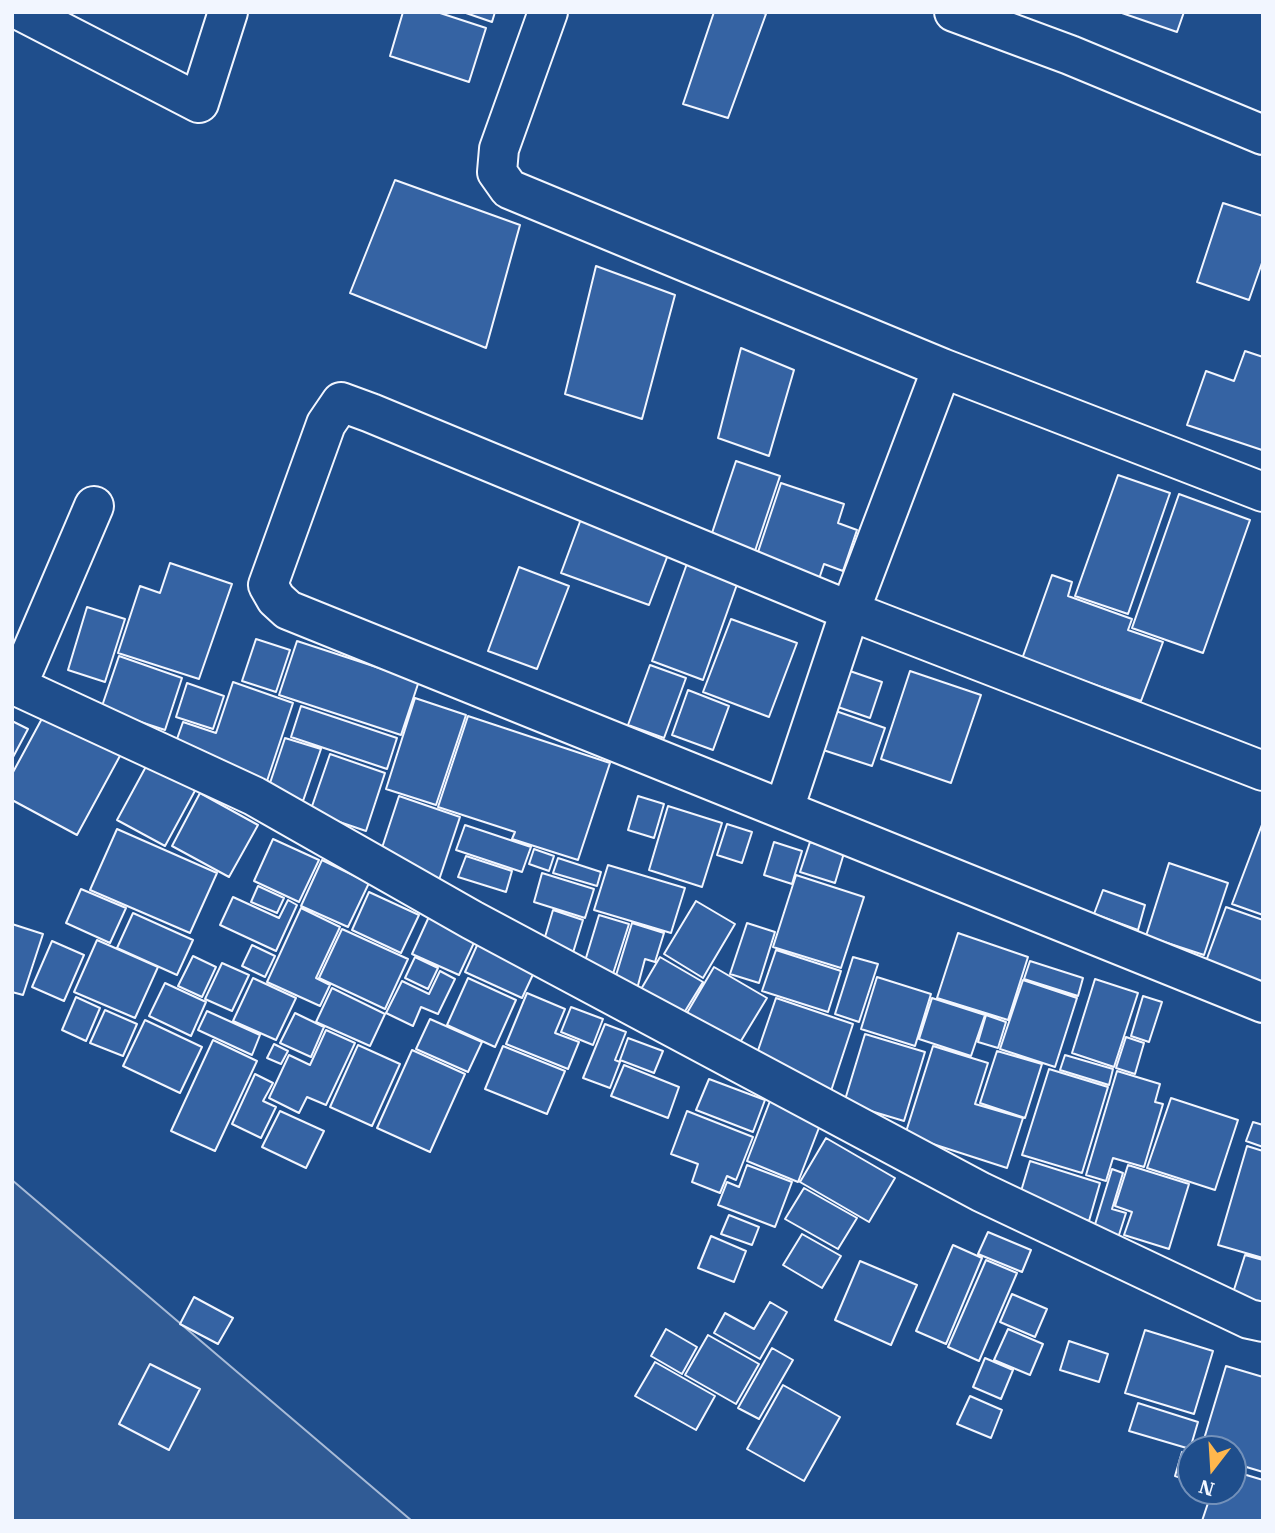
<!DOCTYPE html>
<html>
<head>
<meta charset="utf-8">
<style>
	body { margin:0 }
	#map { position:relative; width:1275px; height:1533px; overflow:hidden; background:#1f4e8c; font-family:"IBM Plex Serif",serif }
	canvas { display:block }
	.frame { position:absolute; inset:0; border:14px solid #f2f6ff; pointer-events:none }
	.north { position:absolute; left:1177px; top:1435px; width:70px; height:70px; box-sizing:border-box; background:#1f4e8c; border:2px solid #7391ba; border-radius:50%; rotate:197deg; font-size:19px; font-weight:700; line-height:28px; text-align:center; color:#f2f6ff }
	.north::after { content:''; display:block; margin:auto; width:24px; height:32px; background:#ffb74d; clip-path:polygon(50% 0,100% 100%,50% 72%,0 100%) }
</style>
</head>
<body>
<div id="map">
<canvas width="1275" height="1533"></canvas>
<div class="frame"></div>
<div class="north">N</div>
</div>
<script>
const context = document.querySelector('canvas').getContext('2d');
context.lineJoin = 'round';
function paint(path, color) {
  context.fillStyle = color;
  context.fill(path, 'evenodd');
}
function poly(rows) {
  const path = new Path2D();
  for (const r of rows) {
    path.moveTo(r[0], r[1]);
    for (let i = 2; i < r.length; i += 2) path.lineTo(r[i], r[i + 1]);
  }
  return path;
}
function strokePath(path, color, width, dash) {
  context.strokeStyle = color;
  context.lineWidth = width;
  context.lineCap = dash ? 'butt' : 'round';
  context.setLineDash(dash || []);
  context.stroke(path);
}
const built = poly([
	[12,1180,412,1521,12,1521,12,1180]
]);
paint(built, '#305b95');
strokePath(built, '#a8bbd7', 2);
const building = poly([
	[403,12,437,12,486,28,469,82,390,56,403,12],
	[463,12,495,12,492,22,463,12],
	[714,12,761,12,766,14,728,118,683,104,714,12],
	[1119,12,1184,12,1177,32,1119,12],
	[395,180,520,225,486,348,350,293,395,180],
	[1223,203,1263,216,1263,260,1249,300,1197,282,1223,203],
	[596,266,675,295,642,419,565,394,596,266],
	[741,348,794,370,769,456,718,438,741,348],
	[1245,351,1263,357,1262,450,1187,425,1206,371,1234,381,1245,351],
	[736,461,780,476,754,554,710,539,736,461],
	[1118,475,1170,493,1128,614,1075,596,1118,475],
	[781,483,844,504,838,523,857,530,843,571,824,564,816,588,753,567,781,483],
	[1179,494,1250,520,1203,653,1132,628,1179,494],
	[581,519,669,552,649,605,561,573,581,519],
	[689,558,740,576,703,680,652,661,689,558],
	[170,563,232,584,199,679,118,653,140,586,160,593,170,563],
	[519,567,569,586,537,669,488,651,519,567],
	[1052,575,1072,582,1068,596,1132,619,1128,630,1163,642,1141,701,1022,659,1052,575],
	[87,607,125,619,105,682,68,670,87,607],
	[731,619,797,643,769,717,703,692,731,619],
	[256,639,290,650,276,692,242,681,256,639],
	[297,641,419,681,401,735,279,695,297,641],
	[119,656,182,678,165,730,101,709,119,656],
	[650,665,686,678,664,738,628,725,650,665],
	[844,669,882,682,870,718,832,705,844,669],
	[910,671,981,695,951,783,881,759,910,671],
	[233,682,293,703,266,784,172,753,183,722,216,733,233,682],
	[187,683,224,696,213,729,176,717,187,683],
	[688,690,729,706,713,750,672,735,688,690],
	[415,698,466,715,436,805,386,789,415,698],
	[301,706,397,738,387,769,291,737,301,706],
	[830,709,885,728,872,766,817,748,830,709],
	[45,713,121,754,77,835,12,800,12,774,45,713],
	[468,716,610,763,578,860,512,839,515,832,438,807,468,716],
	[12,721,28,729,12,759,12,721],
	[285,738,321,749,303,801,268,789,285,738],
	[330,754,385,773,366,831,310,812,330,754],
	[149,761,197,787,165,846,117,820,149,761],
	[200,793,258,825,229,877,172,846,200,793],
	[399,796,460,817,438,883,377,863,399,796],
	[638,796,664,804,654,838,628,830,638,796],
	[668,806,722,823,702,887,649,870,668,806],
	[1263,822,1263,915,1232,904,1263,822],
	[727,824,752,832,742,863,717,855,727,824],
	[465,825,531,847,522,872,456,850,465,825],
	[117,829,217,873,190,933,90,890,117,829],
	[273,839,319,860,299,902,254,881,273,839],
	[774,842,802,851,792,884,764,875,774,842],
	[810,842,844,853,835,883,800,872,810,842],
	[534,849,554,856,549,871,529,864,534,849],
	[466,856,512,871,506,892,458,877,466,856],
	[558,858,601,872,597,886,553,873,558,858],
	[322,860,369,883,348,927,301,906,322,860],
	[1169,863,1228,883,1204,955,1146,936,1169,863],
	[608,865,685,888,671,933,594,910,608,865],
	[542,873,594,889,585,918,534,902,542,873],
	[796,875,864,897,841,968,773,947,796,875],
	[258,886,284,898,277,913,251,902,258,886],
	[81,889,126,908,110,943,66,923,81,889],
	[1103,890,1145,905,1138,930,1094,914,1103,890],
	[369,892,419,915,401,953,352,930,369,892],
	[233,897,279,918,288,900,297,905,276,951,220,925,233,897],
	[696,901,735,924,703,978,664,954,696,901],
	[1226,907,1263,920,1263,988,1202,972,1226,907],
	[301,908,340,927,316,978,330,985,320,1006,267,982,301,908],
	[432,910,479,932,459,975,412,954,432,910],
	[553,910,583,920,572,956,542,947,553,910],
	[133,913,193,940,177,975,117,948,133,913],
	[599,915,629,924,611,980,582,971,599,915],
	[632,923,664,933,655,962,645,959,637,989,614,982,632,923],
	[747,923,775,932,759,983,730,974,747,923],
	[12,924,43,934,23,995,12,992,12,924],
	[342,929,408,959,385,1009,319,978,342,929],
	[958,933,1028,957,1008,1020,937,998,958,933],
	[97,940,158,967,135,1018,74,992,97,940],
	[52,941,84,955,64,1001,32,987,52,941],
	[479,941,536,968,522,998,465,972,479,941],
	[252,945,275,956,265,977,242,966,252,945],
	[776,950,841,971,828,1012,762,991,776,950],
	[193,956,216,967,202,997,178,986,193,956],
	[415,957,438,968,428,989,405,978,415,957],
	[660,957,703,982,679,1021,637,996,660,957],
	[853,957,878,964,859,1022,835,1014,853,957],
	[1030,961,1083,978,1078,996,1024,979,1030,961],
	[222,963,249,975,232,1011,205,999,222,963],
	[714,967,767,998,733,1054,681,1023,714,967],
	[440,971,455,979,438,1014,421,1007,413,1026,386,1013,402,981,429,994,440,971],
	[877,977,931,994,915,1046,861,1029,877,977],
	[253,978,296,998,276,1040,233,1021,253,978],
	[468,978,516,1000,495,1047,447,1025,468,978],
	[1095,979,1138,993,1114,1067,1072,1053,1095,979],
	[1023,980,1077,998,1055,1067,1000,1049,1023,980],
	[165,983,206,1002,191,1036,149,1016,165,983],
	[332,988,385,1014,370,1046,316,1022,332,988],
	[527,993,565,1009,555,1033,579,1042,568,1069,506,1044,527,993],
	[1143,996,1162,1002,1149,1042,1131,1036,1143,996],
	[76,997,100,1008,86,1041,62,1030,76,997],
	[776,998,853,1024,831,1091,753,1065,776,998],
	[932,998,985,1015,971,1056,919,1039,932,998],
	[571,1007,603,1019,593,1045,561,1032,571,1007],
	[105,1010,137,1024,123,1056,90,1043,105,1010],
	[207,1011,260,1035,252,1055,198,1030,207,1011],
	[295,1013,324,1027,311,1057,280,1043,295,1013],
	[986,1015,1006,1022,998,1048,978,1042,986,1015],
	[430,1019,482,1042,468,1072,416,1049,430,1019],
	[145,1020,202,1047,180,1093,123,1066,145,1020],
	[605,1024,626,1032,615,1060,620,1062,610,1088,583,1078,605,1024],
	[326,1030,355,1043,326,1105,307,1097,299,1113,269,1098,289,1055,310,1065,326,1030],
	[865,1034,925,1052,904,1121,844,1103,865,1034],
	[1126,1037,1144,1043,1135,1074,1116,1068,1126,1037],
	[628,1038,663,1051,654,1073,620,1060,628,1038],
	[213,1040,257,1061,215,1151,171,1131,213,1040],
	[274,1044,288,1051,281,1064,267,1058,274,1044],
	[358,1045,400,1064,372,1126,330,1107,358,1045],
	[503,1046,565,1071,547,1114,485,1089,503,1046],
	[933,1046,988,1063,975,1104,1023,1118,1007,1168,905,1135,933,1046],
	[412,1050,465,1074,430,1152,377,1128,412,1050],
	[997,1051,1042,1064,1025,1118,980,1103,997,1051],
	[1065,1055,1113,1069,1109,1085,1060,1070,1065,1055],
	[624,1065,679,1087,668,1118,611,1096,624,1065],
	[1049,1069,1108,1087,1082,1173,1022,1155,1049,1069],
	[1117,1071,1160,1084,1155,1102,1163,1104,1144,1167,1113,1158,1106,1181,1086,1175,1117,1071],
	[255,1074,273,1083,263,1101,276,1107,261,1138,232,1124,255,1074],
	[709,1079,765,1100,753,1132,696,1110,709,1079],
	[1171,1098,1238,1120,1215,1190,1147,1168,1171,1098],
	[770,1101,822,1120,798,1182,747,1161,770,1101],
	[280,1111,324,1131,306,1168,262,1147,280,1111],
	[687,1111,753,1137,736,1180,727,1176,720,1193,692,1182,698,1164,671,1154,687,1111],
	[1253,1122,1263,1125,1263,1147,1246,1141,1253,1122],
	[826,1138,895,1178,869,1222,800,1182,826,1138],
	[1247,1146,1263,1151,1263,1258,1218,1245,1247,1146],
	[1030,1161,1100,1183,1089,1221,1019,1198,1030,1161],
	[747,1165,792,1182,775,1227,718,1205,727,1182,739,1187,747,1165],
	[1128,1165,1189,1184,1169,1249,1124,1235,1132,1212,1115,1206,1128,1165],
	[1112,1169,1123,1173,1112,1209,1126,1213,1118,1238,1093,1231,1112,1169],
	[804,1188,857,1218,838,1249,785,1219,804,1188],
	[729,1215,759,1227,752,1245,721,1234,729,1215],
	[988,1232,1031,1250,1022,1272,978,1254,988,1232],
	[802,1234,841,1256,822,1288,783,1265,802,1234],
	[711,1236,746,1251,734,1282,698,1268,711,1236],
	[953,1245,982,1258,946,1344,916,1331,953,1245],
	[1245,1255,1263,1260,1263,1304,1232,1296,1245,1255],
	[986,1260,1017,1273,979,1361,948,1347,986,1260],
	[860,1261,917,1285,891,1345,835,1320,860,1261],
	[1012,1294,1047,1309,1035,1337,1000,1322,1012,1294],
	[194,1297,233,1318,218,1344,180,1324,194,1297],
	[770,1302,787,1312,760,1359,714,1333,725,1313,754,1329,770,1302],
	[666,1329,697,1347,682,1374,651,1356,666,1329],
	[1008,1329,1043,1344,1030,1375,994,1360,1008,1329],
	[1145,1330,1213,1351,1194,1414,1125,1393,1145,1330],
	[708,1335,759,1364,736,1404,685,1375,708,1335],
	[1069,1341,1108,1354,1099,1382,1060,1370,1069,1341],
	[772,1348,793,1360,759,1419,738,1408,772,1348],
	[985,1358,1013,1370,1001,1399,973,1387,985,1358],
	[655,1362,715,1396,696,1430,635,1396,655,1362],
	[150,1364,200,1389,169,1450,119,1424,150,1364],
	[1226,1366,1263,1377,1263,1472,1233,1463,1233,1449,1201,1449,1226,1366],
	[783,1385,840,1417,804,1481,747,1449,783,1385],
	[970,1396,1002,1410,991,1438,957,1424,970,1396],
	[1138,1403,1198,1422,1190,1449,1129,1431,1138,1403],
	[1182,1452,1191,1454,1191,1481,1175,1476,1182,1452],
	[1233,1471,1263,1480,1263,1521,1202,1521,1212,1491,1233,1491,1233,1471]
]);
paint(building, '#3563a3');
strokePath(building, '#f2f6ff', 2);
const minor = poly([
	[23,12,199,103,228,12],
	[548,12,499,149,497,172,509,189,942,368,1263,492],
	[954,12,1070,55,1263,135],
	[12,684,254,796,472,920,981,1192,1249,1319,1263,1322],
	[17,686,94,506],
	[1263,771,850,611,371,413,341,402,326,424,268,585,276,599,288,610,1263,1003],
	[784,809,850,611,942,368]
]);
strokePath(minor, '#f2f6ff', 42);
strokePath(minor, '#1f4e8c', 38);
</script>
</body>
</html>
